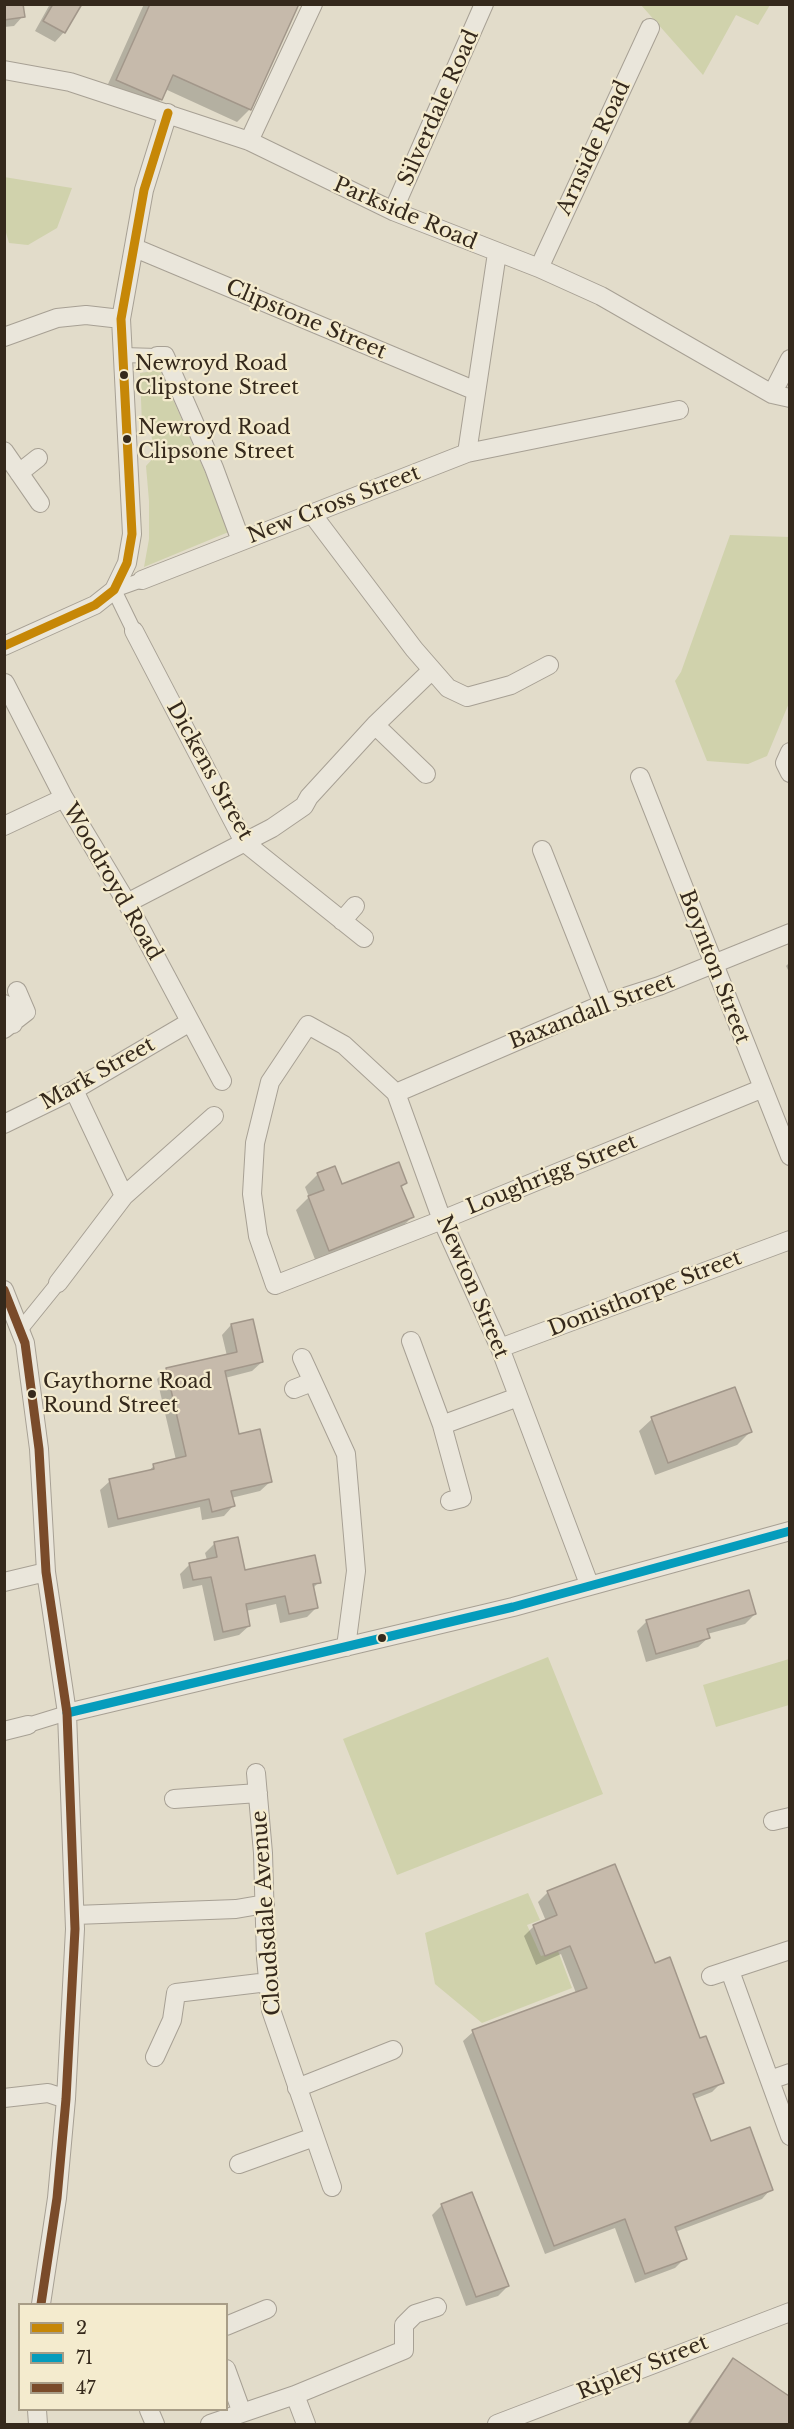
<!DOCTYPE html>
<html>
<head>
<meta charset="utf-8">
<style>
	body { margin:0 }
	#map { position:relative; width:794px; height:2429px; overflow:hidden; background:#e2dcca; font-family:"Libre Baskerville",serif }
	canvas { display:block }
	.frame { position:absolute; inset:0; border:6px solid #35291c; pointer-events:none }
	.legend { position:absolute; left:18px; top:2303px; width:210px; height:108px; box-sizing:border-box; background:#f4ebce; border:2px solid #a89d87; margin:0; padding:8px 10px; list-style:none; font-size:18px; color:#35291c }
	.legend li { display:flex; align-items:center; gap:12px; height:30px }
	.legend b { width:30px; border:2px solid #a89d87 }
</style>
</head>
<body>
<div id="map">
<canvas width="794" height="2429"></canvas>
<div class="frame"></div>
<ul class="legend">
<li><b style="height:8px;background:#c68707"></b>2</li>
<li><b style="height:8px;background:#059cbc"></b>71</li>
<li><b style="height:8px;background:#7a4b2a"></b>47</li>
</ul>
</div>
<script>
const context = document.querySelector('canvas').getContext('2d');
context.lineJoin = 'round';
function paint(path, color) {
  context.fillStyle = color;
  context.fill(path, 'evenodd');
}
function poly(rows) {
  const path = new Path2D();
  for (const r of rows) {
    path.moveTo(r[0], r[1]);
    for (let i = 2; i < r.length; i += 2) path.lineTo(r[i], r[i + 1]);
  }
  return path;
}
function strokePath(path, color, width, dash) {
  context.strokeStyle = color;
  context.lineWidth = width;
  context.lineCap = dash ? 'butt' : 'round';
  context.setLineDash(dash || []);
  context.stroke(path);
}
function write(font, color, halo, rows, align = 'center') {
  context.font = font + ' "Libre Baskerville",serif';
  context.lineWidth = 4.5;
  context.setLineDash([]);
  context.textBaseline = 'middle';
  context.strokeStyle = halo;
  context.fillStyle = color;
  for (const [text, x, y, turn = 0] of rows) {
    context.save();
    context.translate(x, y);
    context.rotate((+turn || 0) * Math.PI / 180);
    context.textAlign = isNaN(turn) ? turn : align;
    if (halo) context.strokeText(text, 0, 0);
    context.fillText(text, 0, 0);
    context.restore();
  }
}
paint(poly([
	[641,5,770,5,758,25,736,15,703,75],
	[4,177,72,188,57,228,28,245,9,243,5,229],
	[160,370,231,531,144,567,149,539,149,501,146,466,155,456,150,428,142,425,140,373],
	[730,535,789,537,789,703,767,756,748,764,707,761,675,681,681,672],
	[548,1657,603,1794,397,1875,343,1739],
	[789,1659,789,1705,716,1727,703,1685],
	[528,1893,540,1920,527,1925,541,1956,558,1951,572,1988,482,2023,435,1984,425,1933]
]), '#d0d2ac');
paint(poly([
	[4,4,23,16,14,26,4,27],
	[50,4,80,4,64,32,55,42,35,31],
	[144,4,297,4,250,109,237,122,165,89,161,99,148,112,104,93],
	[790,962,790,974,786,966],
	[318,1174,341,1186,405,1183,401,1188,412,1217,399,1230,316,1262,296,1210,309,1197,305,1187],
	[231,1325,262,1362,252,1371,225,1378,238,1435,270,1482,260,1491,231,1498,233,1506,224,1516,202,1520,200,1507,108,1528,100,1490,110,1481,146,1473,154,1466,176,1460,157,1379,167,1369,227,1356,222,1335],
	[652,1419,750,1432,737,1445,655,1475,639,1431],
	[215,1543,244,1572,319,1582,312,1589,316,1608,307,1617,280,1623,276,1604,246,1611,249,1626,239,1635,214,1641,202,1585,183,1589,180,1574,190,1564,207,1560,205,1553],
	[755,1614,745,1624,707,1634,708,1638,698,1647,646,1662,637,1631,647,1621],
	[548,1892,654,1965,722,2082,712,2092,694,2099,710,2143,771,2189,762,2199,675,2232,685,2258,675,2268,635,2283,615,2228,545,2254,463,2041,473,2032,576,1993,561,1954,536,1965,524,1936,534,1926,546,1921,538,1902],
	[442,2205,508,2286,498,2296,466,2306,432,2215],
	[734,2360,790,2397,788,2424,687,2424,724,2370]
]), '#0003');
const building = poly([
	[4,4,23,4,25,17,4,20,4,4],
	[53,4,82,4,65,33,43,21,53,4],
	[150,4,299,4,251,110,173,75,162,100,116,80,150,4],
	[399,1162,407,1183,401,1186,414,1217,329,1251,308,1196,324,1190,317,1173,335,1166,342,1184,399,1162],
	[253,1319,263,1362,225,1371,239,1434,260,1429,272,1482,231,1491,235,1506,212,1512,209,1499,118,1519,109,1479,154,1469,153,1464,186,1456,166,1368,237,1352,231,1324,253,1319],
	[735,1387,752,1432,668,1463,651,1417,735,1387],
	[238,1537,245,1570,315,1555,321,1583,313,1584,318,1608,289,1614,285,1596,246,1604,250,1626,223,1632,211,1577,193,1580,189,1563,217,1557,214,1542,238,1537],
	[749,1590,756,1614,707,1629,710,1638,656,1654,646,1620,749,1590],
	[615,1864,655,1963,670,1957,700,2038,706,2036,724,2083,693,2094,711,2141,750,2127,773,2190,675,2227,687,2259,645,2274,625,2219,554,2246,472,2030,587,1988,570,1946,545,1956,533,1925,557,1915,547,1891,615,1864],
	[472,2192,509,2286,476,2297,441,2204,472,2192],
	[733,2358,789,2396,789,2424,689,2424,733,2358]
]);
paint(building, '#c6baab');
strokePath(building, '#a2978a', 1.5);
const pedestrian = poly([
	[123,355,157,356],
	[134,631,114,590,142,580],
	[20,1330,58,1283],
	[28,1725,67,1713]
]);
const minor = poly([
	[4,70,70,82,249,141,393,211,539,268,601,296,772,394,790,398],
	[249,141,313,4],
	[393,211,484,4],
	[135,248,476,391],
	[539,268,650,28],
	[4,337,57,318,86,315,121,319],
	[157,356,165,356,214,468,241,541],
	[772,394,790,359],
	[4,451,40,503],
	[467,453,497,253],
	[19,473,38,458],
	[312,514,414,649,448,688,467,697,511,685,549,665],
	[142,580,467,453,679,410],
	[134,631,244,842,364,938],
	[4,646,95,605,114,590,127,563,132,534,121,319,144,190,168,113],
	[5,683,64,798,127,903,222,1081],
	[375,725,426,774],
	[790,752,785,763,790,773],
	[640,777,790,1156],
	[4,826,64,798],
	[542,850,603,1004],
	[127,903,272,828,304,806,309,797,375,725,432,670],
	[342,921,355,906],
	[4,1004,13,1024],
	[4,1029,26,1012,17,991],
	[74,1090,124,1196],
	[396,1093,603,1004,659,986,790,933],
	[4,1124,74,1090,190,1022],
	[58,1283,124,1196,214,1116],
	[4,1290,25,1343,39,1449,46,1572,67,1713,75,1929,66,2099,57,2198,41,2304],
	[411,1341,442,1425,462,1498,450,1501],
	[500,1348,790,1240],
	[302,1358,346,1454,356,1571,346,1647],
	[294,1389,312,1382],
	[442,1425,518,1397],
	[4,1582,46,1572],
	[589,1584,500,1348,442,1220,396,1093,344,1045,308,1025,270,1082,255,1143,252,1194,258,1236,275,1285,442,1220,761,1089],
	[67,1713,513,1607,790,1531],
	[4,1731,28,1725],
	[256,1773,263,1853,266,1958,271,2010,332,2187],
	[174,1799,258,1793],
	[773,1821,790,1817],
	[75,1915,236,1909,265,1904],
	[730,1971,790,2136],
	[711,1976,790,1950],
	[155,2057,172,2020,176,1993,268,1982],
	[770,2080,790,2073],
	[297,2088,393,2050],
	[4,2098,48,2093,66,2099],
	[239,2164,314,2137],
	[226,2326,267,2309],
	[226,2369,242,2413,295,2395,306,2424],
	[295,2395,404,2350,404,2325,415,2314,437,2307],
	[37,2410,38,2424],
	[149,2410,155,2424],
	[210,2424,242,2413],
	[497,2424,790,2312]
]);
strokePath(pedestrian, '#a7a094', 16);
strokePath(minor, '#a7a094', 20);
strokePath(pedestrian, '#eae6db', 14);
strokePath(minor, '#eae6db', 18);
strokePath(poly([
	[4,646,95,605,114,590,127,563,132,534,121,319,144,190,168,113]
]), '#c68707', 9);
strokePath(poly([
	[67,1713,513,1607,790,1531]
]), '#059cbc', 9);
strokePath(poly([
	[4,1290,25,1343,39,1449,46,1572,67,1713,75,1929,66,2099,57,2198,41,2304]
]), '#7a4b2a', 9);
for (const [x, y, r, color] of [
	[124,375,5,"#35291c"],
	[127,439,5,"#35291c"],
	[32,1394,5,"#35291c"],
	[382,1638,5,"#35291c"]
]) {
  const dot = new Path2D();
  dot.arc(x, y, r, 0, 2 * Math.PI);
  context.fillStyle = color;
  context.fill(dot);
  strokePath(dot, '#f4ebce', 2);
}
write('20px', '#35291c', '#f4ebce', [
	["Newroyd Road",135,364],
	["Clipstone Street",135,388],
	["Newroyd Road",138,428],
	["Clipsone Street",138,452],
	["Gaythorne Road",43,1382],
	["Round Street",43,1406]
], 'left');
write('21px', '#35291c', '#f4ebce', [
	["Silverdale Road",439,108,-66],
	["Arnside Road",594,148,-65],
	["Parkside Road",405,214,23],
	["Clipstone Street",306,320,23],
	["New Cross Street",334,505,-21],
	["Dickens Street",209,771,61],
	["Woodroyd Road",112,882,60],
	["Boynton Street",714,967,69],
	["Baxandall Street",592,1012,-21],
	["Mark Street",98,1074,-29],
	["Loughrigg Street",552,1175,-22],
	["Newton Street",472,1287,67],
	["Donisthorpe Street",645,1294,-21],
	["Cloudsdale Avenue",267,1913,-94],
	["Ripley Street",643,2368,-22]
]);
</script>
</body>
</html>
